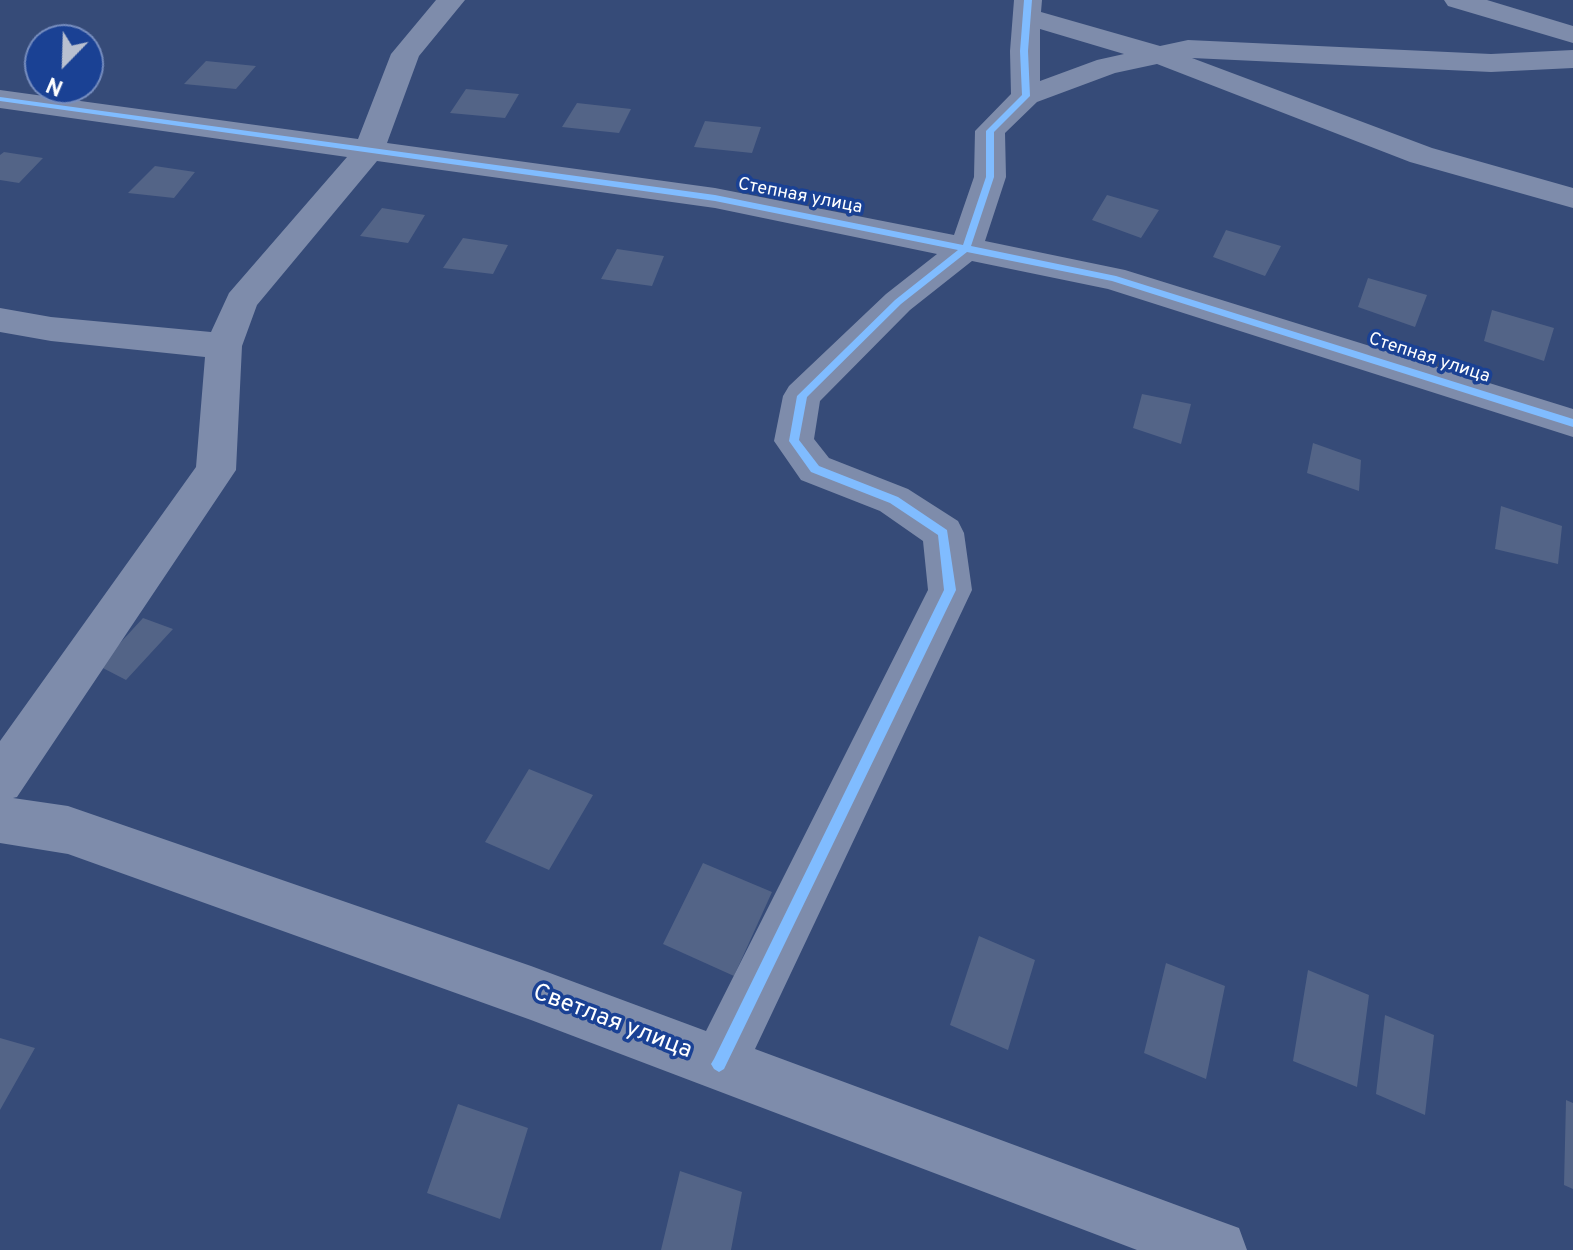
<!DOCTYPE html>
<html>
<head>
<meta charset="utf-8">
<style>
	body { margin:0 }
	#map { position:relative; width:1573px; height:1250px; overflow:hidden; background:#364b78; font-family:Overpass,sans-serif }
	canvas { display:block }
	.north { position:absolute; left:24px; top:24px; width:80px; height:80px; box-sizing:border-box; background:#1a4194; border:2px solid #768dbf; border-radius:50%; rotate:203deg; font-size:22px; font-weight:700; line-height:32px; text-align:center; color:#fff }
	.north::after { content:''; display:block; margin:auto; width:28px; height:36px; background:#b9c0d0; clip-path:polygon(50% 0,100% 100%,50% 72%,0 100%) }
</style>
</head>
<body>
<div id="map">
<canvas width="1573" height="1250"></canvas>
<div class="north">N</div>
</div>
<script>
const context = document.querySelector('canvas').getContext('2d');
context.lineJoin = 'round';
function paint(path, color) {
  context.fillStyle = color;
  context.fill(path, 'evenodd');
}
function poly(rows) {
  const path = new Path2D();
  for (const r of rows) {
    path.moveTo(r[0], r[1]);
    for (let i = 2; i < r.length; i += 2) path.lineTo(r[i], r[i + 1]);
  }
  return path;
}
function write(font, color, halo, rows, align = 'center') {
  context.font = font + ' Overpass,sans-serif';
  context.lineWidth = 7;
  context.setLineDash([]);
  context.textBaseline = 'middle';
  context.strokeStyle = halo;
  context.fillStyle = color;
  for (const [text, x, y, turn = 0] of rows) {
    context.save();
    context.translate(x, y);
    context.rotate((+turn || 0) * Math.PI / 180);
    context.textAlign = isNaN(turn) ? turn : align;
    if (halo) context.strokeText(text, 0, 0);
    context.fillText(text, 0, 0);
    context.restore();
  }
}
paint(poly([
	[206,61,256,66,236,89,184,84],
	[466,89,519,94,505,118,450,113],
	[577,103,631,109,619,133,562,127],
	[705,121,761,127,752,153,694,147],
	[4,152,43,158,19,183,0,180,0,155],
	[155,166,195,172,174,198,128,193],
	[1107,195,1159,210,1141,238,1092,220],
	[382,208,425,215,408,243,360,236],
	[1226,230,1281,246,1265,276,1213,257],
	[463,238,508,245,493,274,443,268],
	[617,249,664,256,652,286,601,279],
	[1368,278,1427,295,1415,327,1358,307],
	[1492,310,1554,328,1544,361,1484,341],
	[1142,394,1191,404,1181,444,1133,428],
	[1313,443,1361,460,1359,491,1307,473],
	[1501,506,1562,526,1558,564,1495,549],
	[143,618,173,629,126,680,99,666],
	[529,769,593,795,549,870,485,842],
	[703,863,772,892,734,976,663,944],
	[979,936,1035,960,1008,1050,950,1025],
	[1166,963,1225,986,1206,1079,1144,1053],
	[1308,970,1369,995,1357,1087,1293,1061],
	[1385,1015,1434,1035,1425,1115,1376,1094],
	[0,1038,35,1048,0,1110],
	[1566,1100,1573,1103,1573,1189,1564,1185],
	[458,1104,528,1128,500,1219,427,1193],
	[680,1171,742,1192,731,1250,661,1250]
]), '#536487');
paint(poly([
	[436,0,465,0,419,56,387,143,715,188,954,235,974,177,975,131,1011,94,1010,51,1014,0,1042,0,1041,12,1160,46,1188,40,1491,54,1573,50,1573,68,1491,72,1192,58,1432,148,1573,188,1573,208,1410,162,1157,64,1115,73,1037,102,1005,133,1006,177,985,241,1125,270,1573,409,1573,437,1108,289,972,261,910,310,820,401,814,439,829,458,908,489,958,521,964,533,972,590,755,1049,1217,1220,1239,1228,1247,1250,1137,1250,531,1020,68,854,0,843,0,741,196,467,205,357,51,341,0,332,0,308,51,317,211,332,229,293,347,157,0,108,0,90,358,139,391,54,436,0],
	[1040,29,1124,54,1097,60,1040,81,1040,29],
	[377,161,715,208,937,254,886,294,789,386,783,396,774,441,801,480,880,511,923,541,928,590,706,1031,531,966,68,806,13,798,17,797,236,470,242,346,257,305,377,161],
	[1444,0,1487,0,1573,26,1573,43,1448,6,1444,0]
]), '#7e8cab');
paint(poly([
	[1024,0,1032,0,1028,51,1030,96,994,132,994,177,971,246,1116,276,1573,419,1573,427,1112,281,967,252,901,304,807,397,799,440,819,466,898,497,947,530,956,590,724,1069,719,1072,714,1069,711,1064,714,1059,944,590,938,535,890,503,811,472,789,441,797,396,895,300,958,250,715,201,0,101,0,97,715,195,963,245,986,177,986,131,1022,95,1020,51,1024,0]
]), '#80bcff');
write('18px', '#fff', '#1a4194', [
	["Степная улица",800,197,11],
	["Степная улица",1429,359,18]
]);
write('24px', '#fff', '#1a4194', [
	["Светлая улица",612,1023,21]
]);
</script>
</body>
</html>
